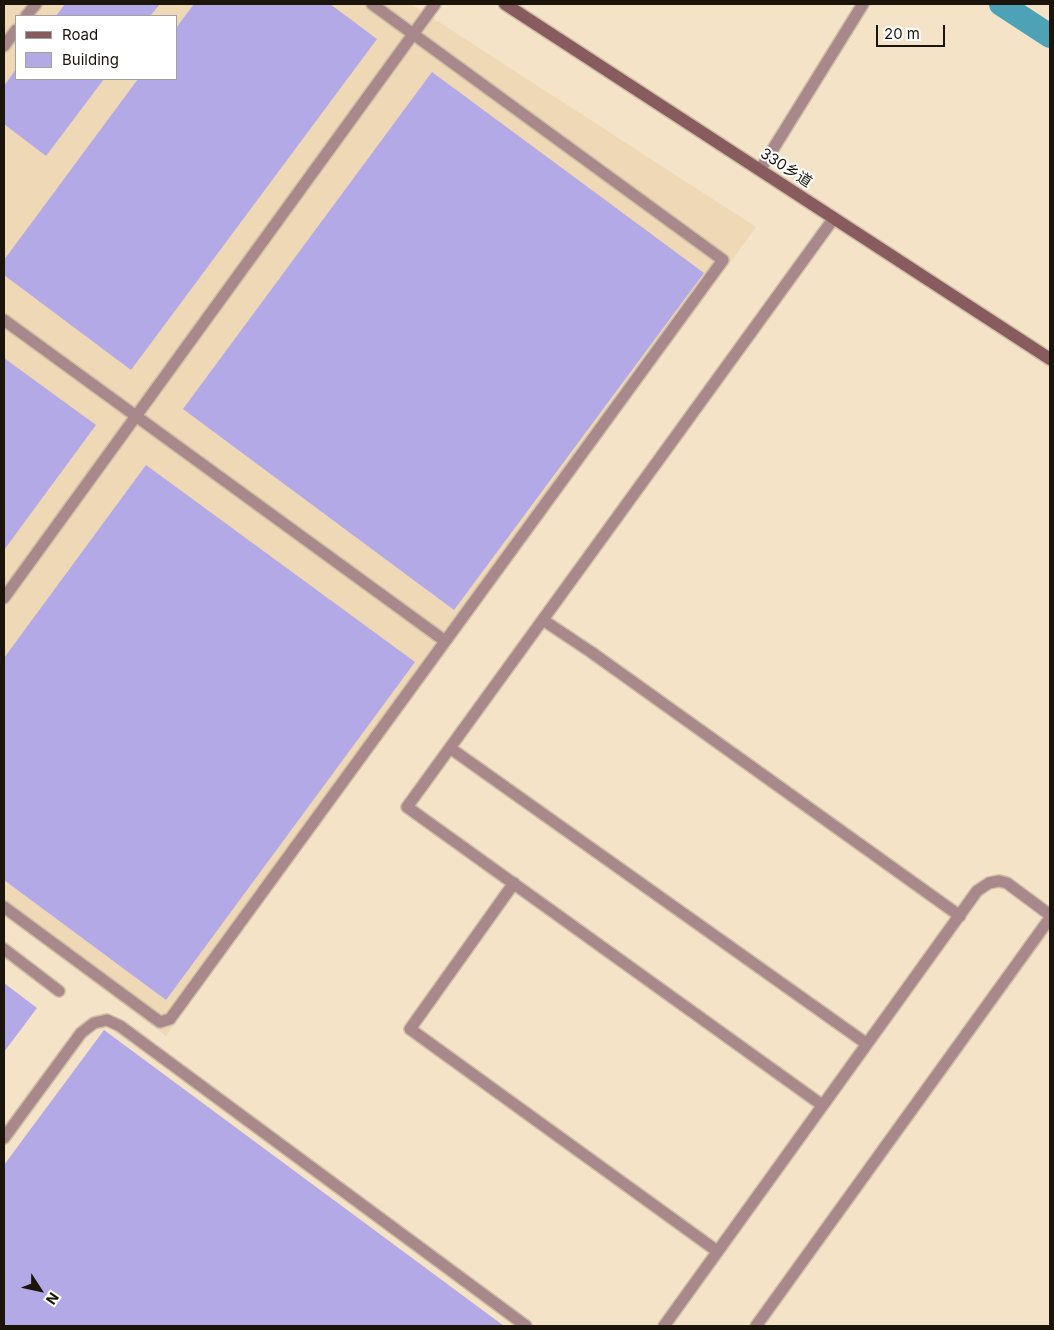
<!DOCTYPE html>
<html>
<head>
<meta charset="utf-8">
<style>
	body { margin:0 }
	#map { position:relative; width:1054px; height:1330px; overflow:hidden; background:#f5e3c8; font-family:Inter,sans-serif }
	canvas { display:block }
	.frame { position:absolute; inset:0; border:5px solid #1a140a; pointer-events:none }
	.legend { position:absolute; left:15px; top:15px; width:162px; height:65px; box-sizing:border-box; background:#fff; border:1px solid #a3a19d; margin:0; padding:6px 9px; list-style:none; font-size:15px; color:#1a140a }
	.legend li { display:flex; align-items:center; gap:10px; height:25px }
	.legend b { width:25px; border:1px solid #a3a19d }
	.north { position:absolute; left:15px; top:1265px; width:50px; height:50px; -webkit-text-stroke:4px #fff; paint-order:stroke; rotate:125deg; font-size:14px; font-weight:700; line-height:20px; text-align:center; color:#1a140a }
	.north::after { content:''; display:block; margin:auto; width:18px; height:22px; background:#1a140a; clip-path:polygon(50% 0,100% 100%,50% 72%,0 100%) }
	.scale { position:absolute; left:876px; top:25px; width:69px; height:22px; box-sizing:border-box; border:2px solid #1a140a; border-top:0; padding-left:6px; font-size:15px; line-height:18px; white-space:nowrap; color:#1a140a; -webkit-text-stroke:4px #fff; paint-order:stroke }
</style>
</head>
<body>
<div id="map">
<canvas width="1054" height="1330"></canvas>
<div class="frame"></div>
<ul class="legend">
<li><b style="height:6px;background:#885b5e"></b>Road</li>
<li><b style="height:14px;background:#b2a9e6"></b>Building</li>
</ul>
<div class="north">N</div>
<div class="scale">20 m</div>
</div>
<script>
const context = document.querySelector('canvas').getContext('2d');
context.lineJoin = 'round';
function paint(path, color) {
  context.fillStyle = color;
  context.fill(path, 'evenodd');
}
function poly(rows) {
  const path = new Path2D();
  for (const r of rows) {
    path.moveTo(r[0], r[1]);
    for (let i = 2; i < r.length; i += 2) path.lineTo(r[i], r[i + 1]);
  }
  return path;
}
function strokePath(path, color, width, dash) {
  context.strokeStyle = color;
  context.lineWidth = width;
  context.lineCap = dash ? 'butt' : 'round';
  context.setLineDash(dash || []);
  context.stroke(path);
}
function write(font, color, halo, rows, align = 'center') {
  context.font = font + ' Inter,"Noto Sans SC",sans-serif';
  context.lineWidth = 4;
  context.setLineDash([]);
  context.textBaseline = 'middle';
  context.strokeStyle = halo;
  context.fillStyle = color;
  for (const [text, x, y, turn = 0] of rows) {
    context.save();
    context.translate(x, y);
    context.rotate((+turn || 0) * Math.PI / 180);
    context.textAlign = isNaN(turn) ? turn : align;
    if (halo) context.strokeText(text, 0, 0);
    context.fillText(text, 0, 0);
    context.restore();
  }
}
paint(poly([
	[4,4,411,4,756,227,166,1036,4,916],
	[16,16,176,16,176,79,16,79]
]), '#eed8b6');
strokePath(poly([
	[1001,4,1050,36]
]), '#4da3b5', 24);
paint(poly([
	[65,4,160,4,150,16,56,16],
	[194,4,330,4,377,39,131,370,4,275,4,260,138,79,176,79,176,28],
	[16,69,16,79,104,79,46,156,4,124,4,86],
	[432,72,704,273,454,610,183,409],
	[4,358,96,425,4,550],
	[146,465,415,662,166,1000,4,880,4,658],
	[4,983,37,1008,4,1052],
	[104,1030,504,1326,4,1326,4,1165]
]), '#b2a9e6');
const lane = poly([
	[26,16,36,4],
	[4,46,16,30],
	[760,170,863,4],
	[4,320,445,641],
	[4,598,435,4],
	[543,620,591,652,960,916],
	[450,748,867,1044],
	[514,883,410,1029,717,1251],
	[4,907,160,1022,170,1019,723,260,372,4],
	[4,949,59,991],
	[822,1105,407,807,834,218],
	[4,1138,81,1033,94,1023,107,1020,120,1026,526,1326],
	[664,1326,977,891,989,883,999,881,1007,883,1050,915],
	[756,1326,1050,918]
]);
const secondary = poly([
	[505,4,1050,359]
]);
strokePath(lane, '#cebea6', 14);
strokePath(secondary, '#cebea6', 15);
strokePath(lane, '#a8888a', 11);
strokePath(secondary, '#885b5e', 12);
write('15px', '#1a140a', '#fff', [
	["330乡道",786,168,33]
]);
</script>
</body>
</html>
